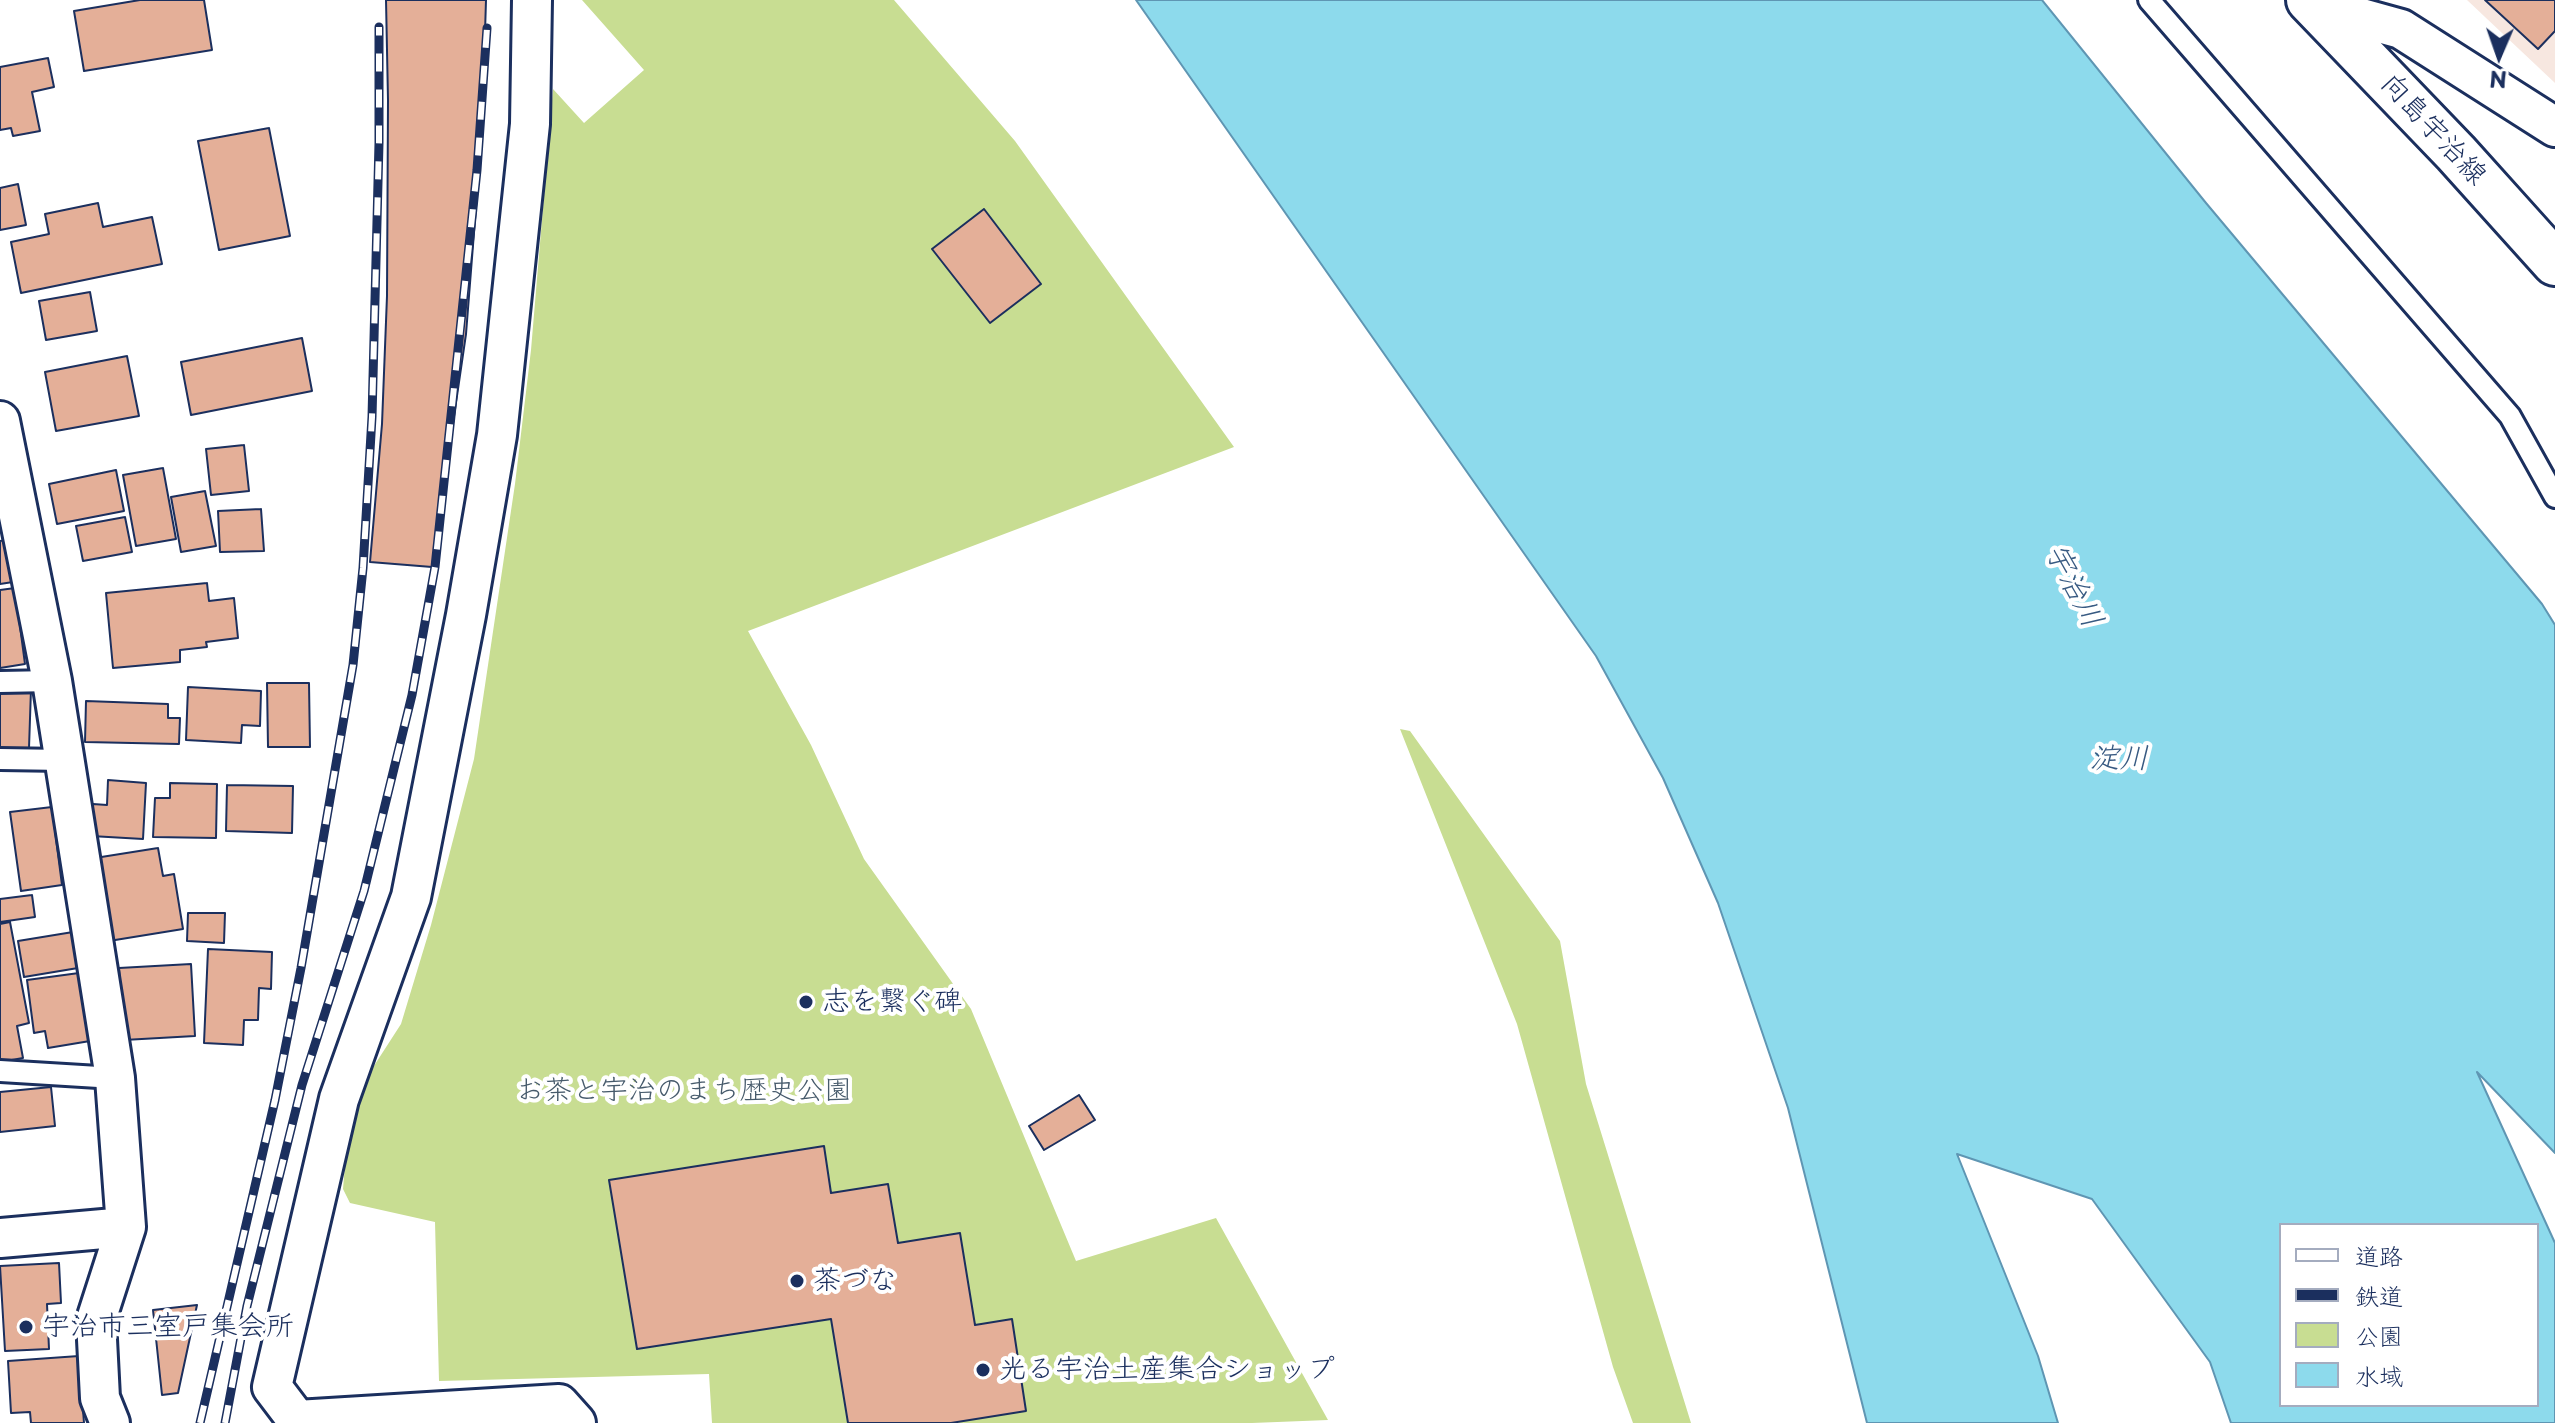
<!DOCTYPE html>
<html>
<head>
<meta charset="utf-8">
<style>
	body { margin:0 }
	#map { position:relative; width:2555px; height:1423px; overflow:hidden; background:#fff; font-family:"Playpen Sans","Klee One",sans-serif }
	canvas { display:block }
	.legend { position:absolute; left:2279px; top:1223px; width:260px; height:184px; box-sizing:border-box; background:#fff; border:2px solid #a4acbf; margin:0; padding:10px 14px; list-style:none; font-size:24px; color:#1b2f5e }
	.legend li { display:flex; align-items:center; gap:16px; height:40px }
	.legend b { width:40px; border:2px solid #a4acbf }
	.north { position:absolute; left:2459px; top:16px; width:80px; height:80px; -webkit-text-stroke:6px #fff; paint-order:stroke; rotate:182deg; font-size:22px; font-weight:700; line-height:32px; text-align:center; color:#1b2f5e }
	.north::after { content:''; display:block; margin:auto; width:28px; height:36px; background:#1b2f5e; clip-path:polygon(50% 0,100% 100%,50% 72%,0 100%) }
</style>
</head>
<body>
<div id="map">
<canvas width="2555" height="1423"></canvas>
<ul class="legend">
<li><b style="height:10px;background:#fff"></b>道路</li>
<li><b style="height:10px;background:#1b2f5e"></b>鉄道</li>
<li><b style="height:22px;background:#c8dd92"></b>公園</li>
<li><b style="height:22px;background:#8ddaec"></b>水域</li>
</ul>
<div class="north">N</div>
</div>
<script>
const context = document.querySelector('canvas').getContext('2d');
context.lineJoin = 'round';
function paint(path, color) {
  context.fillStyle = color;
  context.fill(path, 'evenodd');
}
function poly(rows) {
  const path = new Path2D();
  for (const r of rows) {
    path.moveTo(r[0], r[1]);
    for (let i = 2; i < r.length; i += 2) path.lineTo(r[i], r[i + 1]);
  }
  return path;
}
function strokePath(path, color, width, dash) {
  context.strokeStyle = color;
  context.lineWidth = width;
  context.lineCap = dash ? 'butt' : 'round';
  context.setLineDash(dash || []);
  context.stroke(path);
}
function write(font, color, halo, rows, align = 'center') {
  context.font = font + ' "Playpen Sans","Klee One",sans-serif';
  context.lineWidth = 8;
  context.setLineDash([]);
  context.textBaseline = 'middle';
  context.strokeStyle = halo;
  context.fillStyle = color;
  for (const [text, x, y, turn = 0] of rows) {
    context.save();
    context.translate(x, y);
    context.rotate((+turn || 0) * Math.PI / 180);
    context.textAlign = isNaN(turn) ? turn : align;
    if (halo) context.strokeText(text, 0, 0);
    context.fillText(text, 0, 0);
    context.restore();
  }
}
paint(poly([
	[2467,0,2555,0,2555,83]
]), '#f7e7e0');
paint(poly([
	[582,0,894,0,1015,141,1234,447,748,631,811,745,864,859,971,1009,1076,1261,1216,1218,1328,1420,1252,1423,712,1423,709,1374,439,1381,435,1222,350,1203,343,1189,350,1103,401,1024,431,925,474,759,515,484,531,350,553,89,584,123,644,70],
	[1400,729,1410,731,1560,941,1586,1084,1691,1423,1633,1423,1613,1367,1517,1024]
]), '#c8dd92');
const water = poly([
	[1136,0,2042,0,2206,203,2542,604,2555,625,2555,1153,2477,1072,2555,1243,2555,1423,2231,1423,2210,1362,2092,1199,1957,1154,2038,1356,2058,1423,1867,1423,1788,1108,1718,903,1663,778,1596,656,1136,0],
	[2281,1225,2537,1225,2537,1405,2281,1405,2281,1225]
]);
paint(water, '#8ddaec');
strokePath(water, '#5f96b3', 2);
const building = poly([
	[140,0,204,0,212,50,84,71,74,11,140,0],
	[386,0,486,0,482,131,466,334,432,567,370,562,382,424,387,296,388,100,386,0],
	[2485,0,2555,0,2555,31,2538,49,2485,0],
	[48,58,54,87,32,92,40,131,13,136,11,128,0,130,0,67,48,58],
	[269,128,290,236,219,250,198,141,269,128],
	[18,184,26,225,0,230,0,188,18,184],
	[98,203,103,227,152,217,162,264,21,293,11,242,49,234,45,214,98,203],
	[984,209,1041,284,990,323,932,249,984,209],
	[90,292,97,331,46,340,39,301,90,292],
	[302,338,312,391,191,415,181,362,302,338],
	[127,356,139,416,56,431,45,372,127,356],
	[244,445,249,491,211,495,206,449,244,445],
	[163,468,176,539,136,546,123,475,163,468],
	[116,470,124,511,57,524,49,484,116,470],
	[205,491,216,546,181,552,171,497,205,491],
	[261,509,264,551,220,552,218,511,261,509],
	[125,517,132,552,83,561,76,526,125,517],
	[6,540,13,582,0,584,0,541,6,540],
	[207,583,209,601,234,598,238,638,206,642,207,647,180,650,180,662,113,668,106,593,207,583],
	[15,588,25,664,0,668,0,590,15,588],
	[267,683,309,683,310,747,268,747,267,683],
	[188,687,261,691,260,726,242,725,241,743,186,740,188,687],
	[0,688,31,689,29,748,0,748,0,688],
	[86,701,168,704,168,718,180,718,179,744,85,742,86,701],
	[108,780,146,783,143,839,91,836,93,804,107,805,108,780],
	[170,783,217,784,216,838,153,837,155,798,170,798,170,783],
	[227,785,293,786,292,833,226,831,227,785],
	[52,807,62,885,21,891,10,812,52,807],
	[158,848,163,876,174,874,183,929,109,941,95,858,158,848],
	[32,895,35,917,0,922,0,899,32,895],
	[188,913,225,913,224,943,187,941,188,913],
	[10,922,29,1023,17,1026,23,1058,0,1062,0,924,10,922],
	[73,932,78,968,24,977,18,941,73,932],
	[208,949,272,952,271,989,259,988,258,1020,244,1020,243,1045,204,1043,208,949],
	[191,964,195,1036,124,1040,119,968,191,964],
	[79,973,90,1041,48,1048,45,1031,34,1033,27,980,79,973],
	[51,1087,55,1126,0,1132,0,1092,51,1087],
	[1079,1095,1095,1120,1044,1150,1029,1126,1079,1095],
	[824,1146,831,1193,888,1184,898,1243,960,1233,975,1325,1012,1319,1026,1411,951,1423,848,1423,831,1319,637,1349,609,1180,824,1146],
	[59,1263,61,1303,47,1304,49,1349,5,1351,0,1266,59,1263],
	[197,1305,178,1393,162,1395,153,1310,197,1305],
	[79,1356,84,1423,31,1423,30,1412,11,1413,8,1361,79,1356]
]);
paint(building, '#e4af98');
strokePath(building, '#1b2f5e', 2);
const lane = poly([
	[2149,0,2510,416,2555,497],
	[0,682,52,681],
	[0,759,64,760],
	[0,1071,115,1078]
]);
const street = poly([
	[532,0,530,124,497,435,466,615,411,897,339,1099,272,1387,297,1420,559,1404,576,1423],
	[2314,5,2401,29,2555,127],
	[0,421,52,681,115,1078,126,1227,96,1320,100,1398,110,1423],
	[0,1238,126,1227]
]);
const secondary = poly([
	[2309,0,2456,153,2555,263]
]);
strokePath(lane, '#1b2f5e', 26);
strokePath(street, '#1b2f5e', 44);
strokePath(secondary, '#1b2f5e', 50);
strokePath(lane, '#fff', 20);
strokePath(street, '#fff', 38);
strokePath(secondary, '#fff', 44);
const rail = poly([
	[200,1423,275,1100,301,968,353,665,363,568,372,417,379,143,379,27],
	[225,1423,247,1306,302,1085,364,891,412,695,435,567,477,170,487,28]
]);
strokePath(rail, '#1b2f5e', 9);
strokePath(rail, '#fff', 6, [18]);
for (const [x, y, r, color] of [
	[806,1002,8,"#1b2f5e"],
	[797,1281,8,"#1b2f5e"],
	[26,1327,8,"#1b2f5e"],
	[983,1370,8,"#1b2f5e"]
]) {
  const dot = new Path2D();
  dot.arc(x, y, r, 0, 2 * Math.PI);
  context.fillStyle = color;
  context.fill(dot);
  strokePath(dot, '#fff', 3);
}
write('28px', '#1b2f5e', '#fff', [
	["向島宇治線",2433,130,47]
]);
write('28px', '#1b2f5e', '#fff', [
	["志を繋ぐ碑",822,1002],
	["茶づな",813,1281],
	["宇治市三室戸集会所",42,1327],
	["光る宇治土産集合ショップ",999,1370]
], 'left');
write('28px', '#465a6b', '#fff', [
	["お茶と宇治のまち歴史公園",684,1091]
]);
write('italic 30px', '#385a82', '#fff', [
	["宇治川",2073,586,63],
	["淀川",2119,760]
]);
</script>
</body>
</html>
